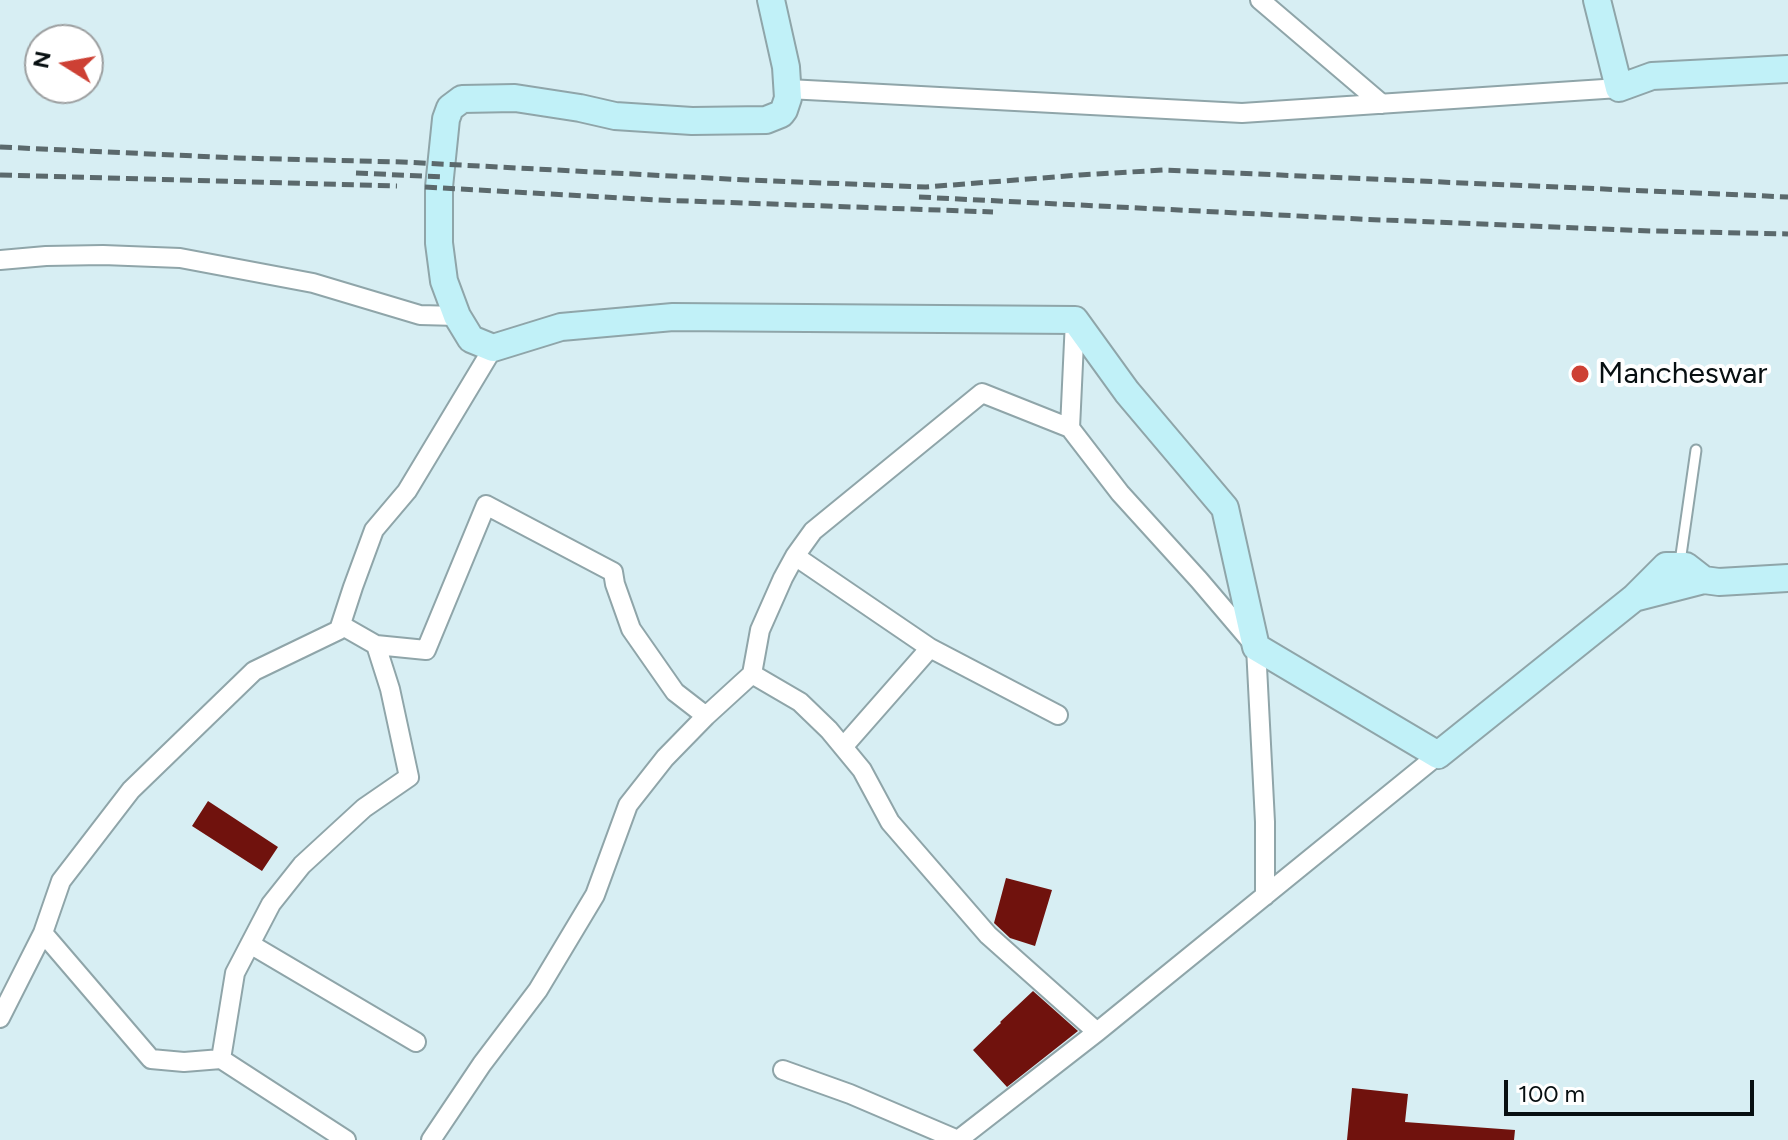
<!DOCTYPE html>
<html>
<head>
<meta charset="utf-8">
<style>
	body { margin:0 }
	#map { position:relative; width:1788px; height:1140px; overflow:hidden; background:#d7eef3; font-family:Figtree,sans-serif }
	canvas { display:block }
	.north { position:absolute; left:24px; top:24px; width:80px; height:80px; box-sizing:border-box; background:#fff; border:2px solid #9c9fa0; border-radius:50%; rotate:281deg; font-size:22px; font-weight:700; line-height:32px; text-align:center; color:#070f11 }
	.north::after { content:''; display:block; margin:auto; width:28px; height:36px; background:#cd4034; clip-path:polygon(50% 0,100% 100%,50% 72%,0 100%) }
	.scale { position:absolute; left:1504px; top:1080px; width:250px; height:36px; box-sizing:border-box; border:4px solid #070f11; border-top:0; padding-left:10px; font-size:24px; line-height:28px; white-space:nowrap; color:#070f11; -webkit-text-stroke:6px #fff; paint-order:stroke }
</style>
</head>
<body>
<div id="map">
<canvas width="1788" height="1140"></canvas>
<div class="north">N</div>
<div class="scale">100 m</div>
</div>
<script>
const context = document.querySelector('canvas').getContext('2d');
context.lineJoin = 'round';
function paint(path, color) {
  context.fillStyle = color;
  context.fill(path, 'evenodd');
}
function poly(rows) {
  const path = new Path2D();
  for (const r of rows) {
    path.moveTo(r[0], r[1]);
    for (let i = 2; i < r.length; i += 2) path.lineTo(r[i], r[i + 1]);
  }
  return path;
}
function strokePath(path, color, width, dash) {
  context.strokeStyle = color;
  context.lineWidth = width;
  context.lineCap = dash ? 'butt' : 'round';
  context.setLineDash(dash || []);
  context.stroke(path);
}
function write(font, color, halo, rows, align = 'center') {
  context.font = font + ' Figtree,sans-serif';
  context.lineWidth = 8;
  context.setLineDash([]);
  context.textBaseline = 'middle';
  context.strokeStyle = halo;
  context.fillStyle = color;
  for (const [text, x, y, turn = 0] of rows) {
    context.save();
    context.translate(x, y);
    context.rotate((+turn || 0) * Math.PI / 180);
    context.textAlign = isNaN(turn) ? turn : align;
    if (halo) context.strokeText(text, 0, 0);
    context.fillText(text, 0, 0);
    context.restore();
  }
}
paint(poly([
	[208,801,278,847,262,871,192,826],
	[1006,878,1052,890,1035,946,1010,938,994,923],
	[1033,991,1078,1031,1007,1087,973,1050,1001,1023,1000,1022],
	[1352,1088,1408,1094,1405,1122,1515,1130,1514,1140,1347,1140]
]), '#70120d');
const lane = poly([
	[1680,562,1696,450]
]);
const street = poly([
	[1260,0,1382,104],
	[788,89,1242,113,1619,88],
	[0,260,46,256,103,255,180,258,313,283,420,315,457,316],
	[1070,428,1120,493,1199,580,1256,647,1265,822,1265,896],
	[795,556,930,648],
	[376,645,426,650,486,505,613,572,615,584,631,629,675,692,706,716],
	[752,674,800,702,829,730,862,770,890,822,988,935,1097,1032],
	[843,747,930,648,1058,715],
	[43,933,151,1059,184,1062,221,1059,235,973,271,904,302,865,364,808,409,777,390,689,376,645,341,625],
	[250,944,416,1042],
	[0,1018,43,933,61,881,131,790,254,671,339,630,353,587,374,530,407,491,493,348],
	[221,1059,346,1140],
	[783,1070,850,1094,958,1140,1097,1032,1438,755],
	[431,1140,482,1064,538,990,595,895,628,805,665,758,706,716,752,674,760,630,783,578,795,556,813,531,982,393,1070,428,1075,320]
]);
const secondary = poly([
	[771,0,786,67,788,98,784,110,781,114,766,120,692,121,615,116,580,108,515,98,462,99,450,108,446,119,439,187,439,243,444,281,457,316,471,339,493,348,561,327,673,317,1075,320,1127,392,1225,508,1256,647,1438,755,1634,598,1666,566,1686,566,1704,580,1719,582,1788,578],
	[1597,0,1619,88,1652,76,1788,69],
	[1634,598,1704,580]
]);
strokePath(lane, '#8fa5a9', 13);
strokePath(street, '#8fa5a9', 22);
strokePath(secondary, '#8fa5a9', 30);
strokePath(lane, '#fff', 9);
strokePath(street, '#fff', 18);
strokePath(secondary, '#c1f1f8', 26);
strokePath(poly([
	[0,147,238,158,402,162,747,180,926,187,1080,175,1164,170,1788,197],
	[356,173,444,177],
	[0,175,397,186],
	[425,187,659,200,993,212],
	[919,197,1359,219,1652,231,1788,234]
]), '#5b696c', 5, [12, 6]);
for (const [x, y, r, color] of [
	[1580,374,10,"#cd4034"]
]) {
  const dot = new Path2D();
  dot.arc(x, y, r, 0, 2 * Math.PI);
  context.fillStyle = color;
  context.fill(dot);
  strokePath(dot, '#fff', 3);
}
write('30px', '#070f11', '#fff', [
	["Mancheswar",1598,374]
], 'left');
</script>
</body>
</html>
